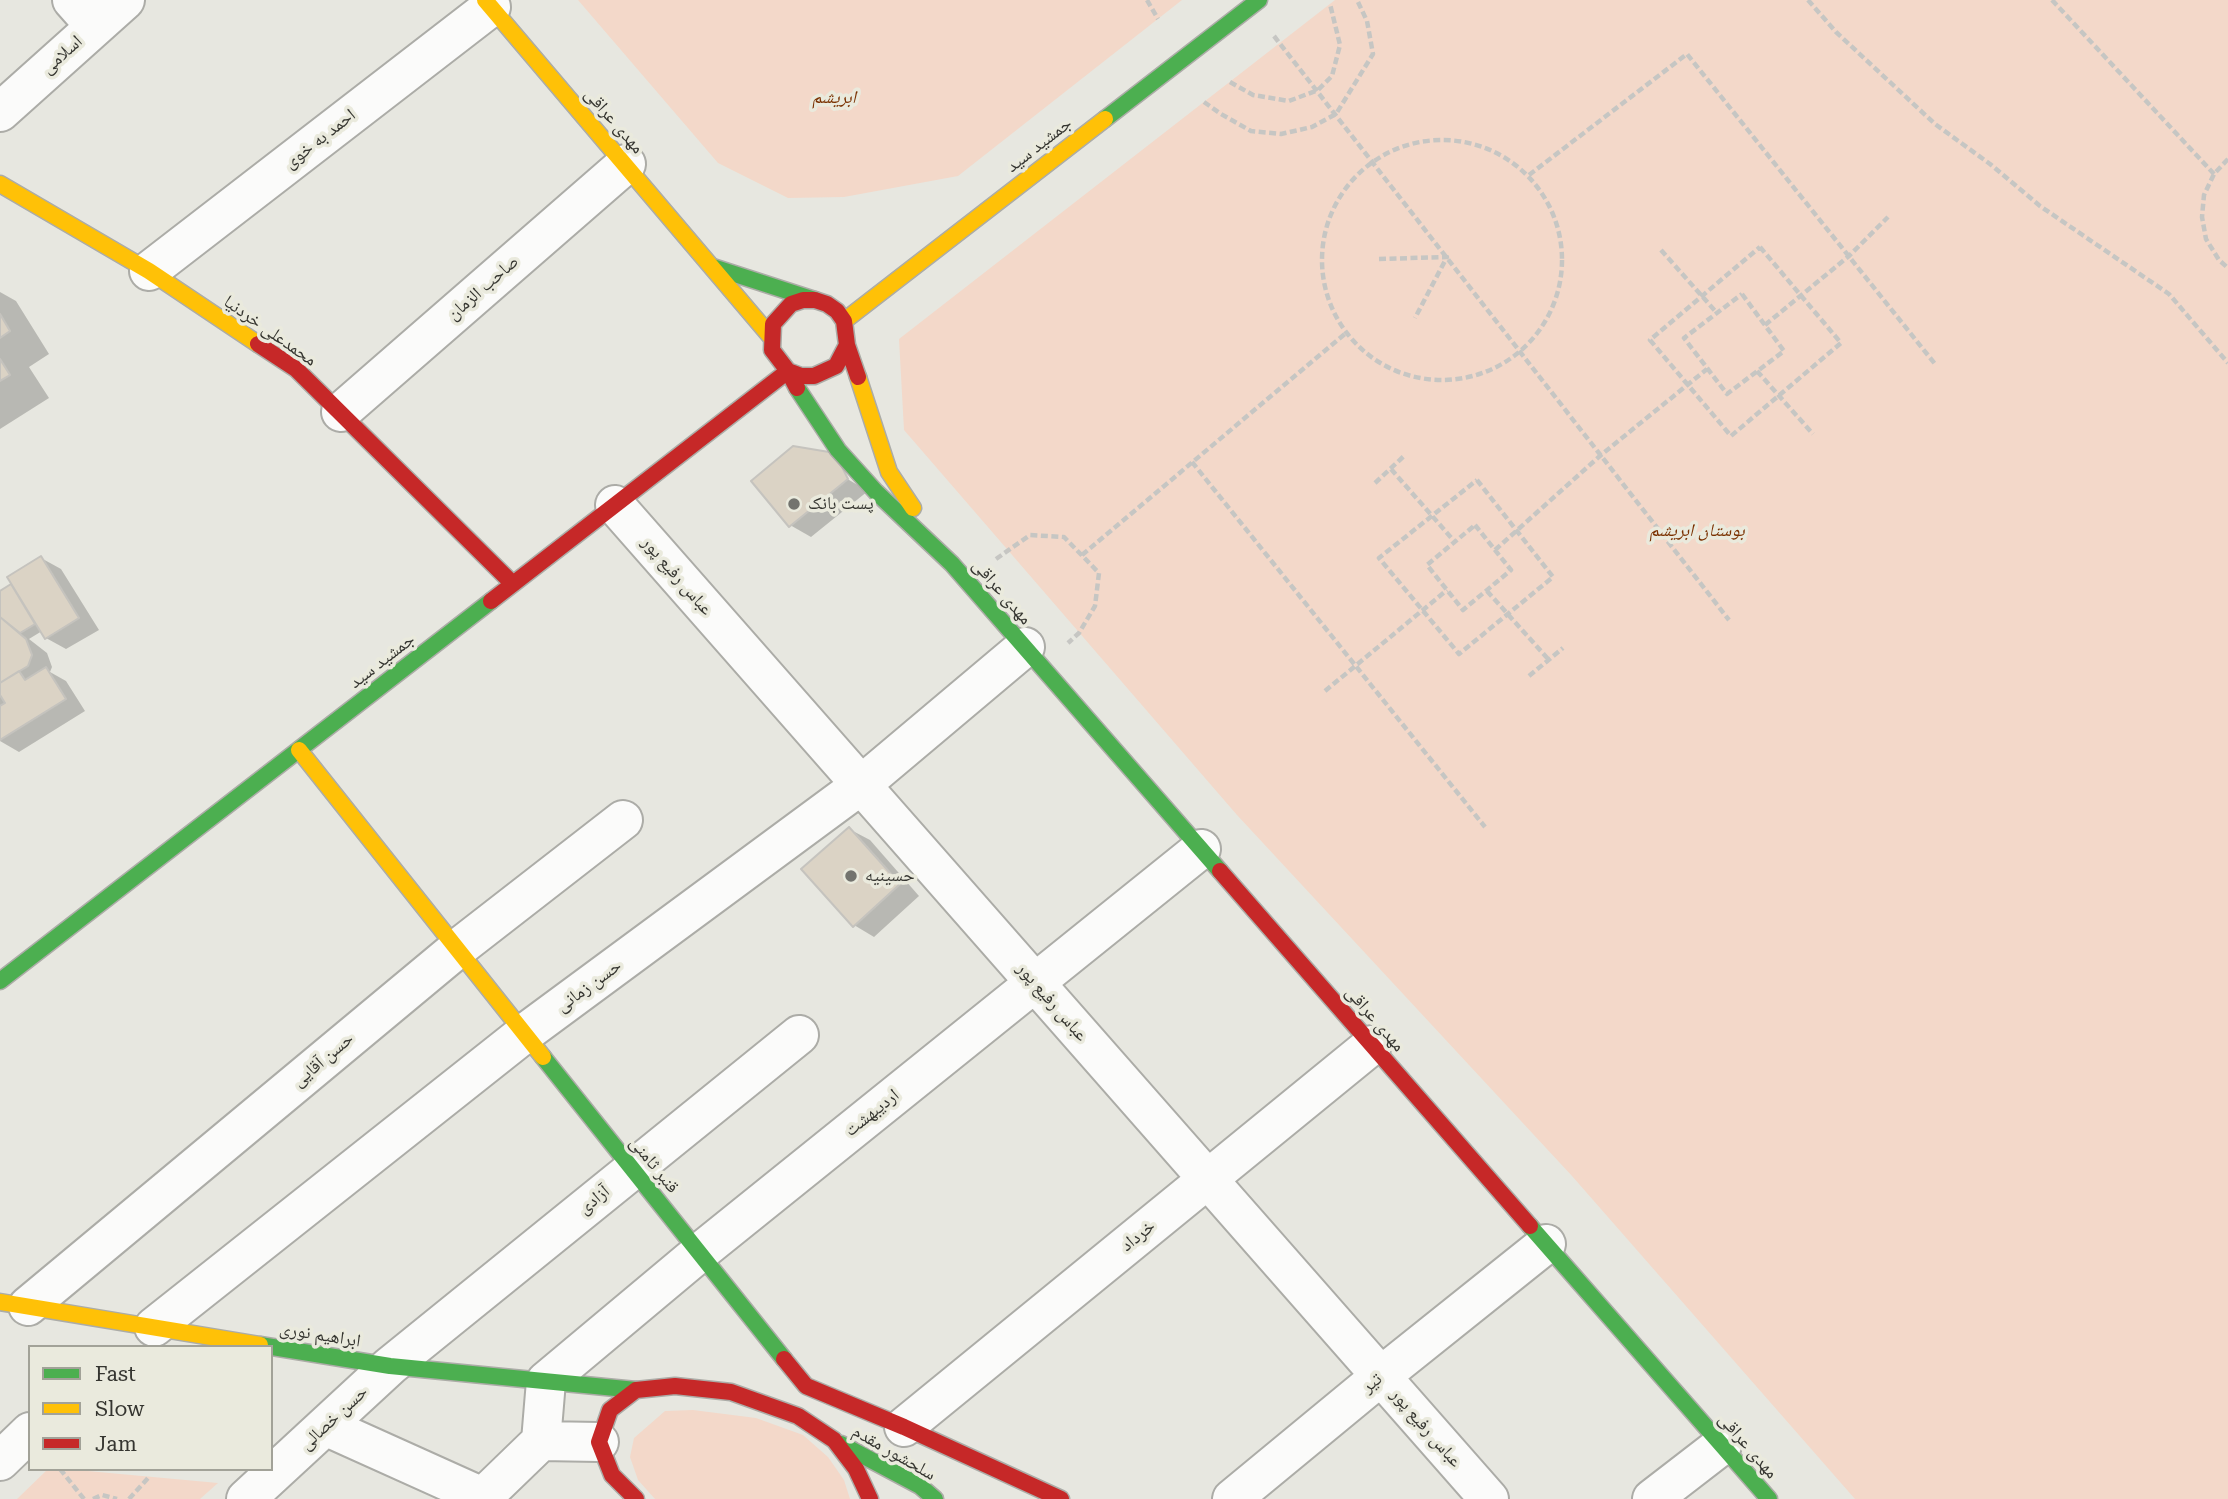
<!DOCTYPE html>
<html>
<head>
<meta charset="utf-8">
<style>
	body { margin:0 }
	#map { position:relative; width:2228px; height:1499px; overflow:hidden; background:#e7e7e0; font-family:"Roboto Serif",serif }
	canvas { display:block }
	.legend { position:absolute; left:28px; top:1345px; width:245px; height:126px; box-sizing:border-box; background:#eaeadd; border:2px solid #a2a298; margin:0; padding:9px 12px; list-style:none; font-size:21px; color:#353530 }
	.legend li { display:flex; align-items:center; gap:14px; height:35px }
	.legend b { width:35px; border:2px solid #a2a298 }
</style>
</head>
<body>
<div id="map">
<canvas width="2228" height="1499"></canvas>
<ul class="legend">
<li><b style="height:9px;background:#4caf50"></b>Fast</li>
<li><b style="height:9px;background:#ffc107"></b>Slow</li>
<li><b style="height:9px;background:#c62828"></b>Jam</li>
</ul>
</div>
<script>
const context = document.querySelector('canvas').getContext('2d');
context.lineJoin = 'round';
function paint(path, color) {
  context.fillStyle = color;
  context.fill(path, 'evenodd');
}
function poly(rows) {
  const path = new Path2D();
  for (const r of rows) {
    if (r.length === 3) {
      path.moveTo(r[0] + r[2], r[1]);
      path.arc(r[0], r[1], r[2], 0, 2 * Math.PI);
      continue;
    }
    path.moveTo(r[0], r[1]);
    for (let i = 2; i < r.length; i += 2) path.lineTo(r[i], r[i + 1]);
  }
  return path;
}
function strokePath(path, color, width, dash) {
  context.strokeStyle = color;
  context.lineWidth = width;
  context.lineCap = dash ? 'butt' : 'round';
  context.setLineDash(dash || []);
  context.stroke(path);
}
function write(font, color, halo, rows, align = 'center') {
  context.font = font + ' "Roboto Serif","Noto Naskh Arabic",serif';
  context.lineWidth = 7;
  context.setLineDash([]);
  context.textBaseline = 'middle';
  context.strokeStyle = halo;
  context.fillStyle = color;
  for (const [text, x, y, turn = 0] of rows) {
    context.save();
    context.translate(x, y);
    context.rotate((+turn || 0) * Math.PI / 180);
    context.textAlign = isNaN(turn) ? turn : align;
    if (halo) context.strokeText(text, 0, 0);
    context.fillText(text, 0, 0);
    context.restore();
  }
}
paint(poly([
	[578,0,1182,0,958,176,844,197,788,198,718,163],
	[1335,0,2228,0,2228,1499,1855,1499,1572,1176,1237,815,904,430,899,339],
	[693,1410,756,1418,803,1435,828,1457,844,1480,850,1499,655,1499,638,1480,630,1457,634,1438,665,1411],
	[48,1469,66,1469,218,1483,200,1499,17,1499]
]), '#f3d8c9');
paint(poly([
	[0,292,16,301,49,354,29,367,49,398,0,429],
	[794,448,868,491,811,537,790,525],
	[41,558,61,569,99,630,66,649,46,638,42,631,29,639,47,653,52,667,50,672,66,681,85,711,19,752,0,741,0,593,11,586,16,588],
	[849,829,870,840,919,896,874,937,854,925]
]), '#0003');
const building = poly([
	[0,314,10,331,0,338,0,314],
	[0,359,10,375,0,381,0,359],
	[793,446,835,453,848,479,789,527,751,481,793,446],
	[41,556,79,618,45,639,7,577,41,556],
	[11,584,35,624,20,633,0,617,0,591,11,584],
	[0,617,26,639,32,655,28,666,0,683,0,617],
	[46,667,66,699,0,740,0,706,5,703,0,695,0,683,19,671,25,680,46,667],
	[849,827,900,884,853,927,801,869,849,827]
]);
paint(building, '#dbd3c5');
strokePath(building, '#c5c3be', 2);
const street = poly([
	[72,0,95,26],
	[0,112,125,0],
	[149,271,491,7],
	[341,412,626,164],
	[615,505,1489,1499],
	[28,1306,457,949,623,820],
	[154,1327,525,1033,861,785,1025,647],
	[325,1426,487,1499],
	[904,1427,1372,1045],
	[541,1441,599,1442],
	[0,1461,30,1432],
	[246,1499,390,1366,799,1035],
	[481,1499,541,1441,546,1381,699,1253,1201,849],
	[1232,1499,1381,1376,1546,1244],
	[1652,1499,1722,1445]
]);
const fast = poly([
	[1105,119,1259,0],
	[713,267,815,300],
	[797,388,838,450,876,492,952,564,1220,871],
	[0,981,491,601],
	[543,1057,784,1359],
	[1530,1226,1769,1499],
	[260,1345,390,1366,636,1390],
	[841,1444,920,1486,935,1499]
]);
const slow = poly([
	[485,0,771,337],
	[0,184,149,271,258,344],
	[844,321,1105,119],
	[858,377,889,472,913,508],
	[299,750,543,1057],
	[0,1302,260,1345]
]);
const jam = poly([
	[258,344,296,369,513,584],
	[847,345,836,366,814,376,801,376,788,371,772,350,773,324,791,304,803,300,815,300,827,304,837,311,844,321,847,345,858,377],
	[491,601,788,371,797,388],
	[1220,871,1530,1226],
	[784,1359,806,1386,904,1427,1061,1499],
	[636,1499,612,1475,599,1442,610,1410,636,1390,675,1386,731,1392,798,1416,834,1440,856,1469,870,1499]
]);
strokePath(street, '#acaca7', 42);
strokePath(fast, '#acaca7', 19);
strokePath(slow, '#acaca7', 19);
strokePath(jam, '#acaca7', 19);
strokePath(poly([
	[1147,0,1158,19],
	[1808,0,1836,32,1935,124,1990,164,2040,206,2169,294,2228,363],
	[2052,0,2214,174],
	[1274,36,1729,620],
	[1230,82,1253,95,1289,101,1318,90,1332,76,1340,45,1330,4],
	[1204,102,1221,114,1251,131,1281,134,1312,127,1336,114,1373,54,1367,21,1357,0],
	[1442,260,120],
	[2228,159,2214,174,2204,195,2202,217,2206,239,2219,260,2228,268],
	[1529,175,1687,54,1935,364],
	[1760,247,1841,343,1731,436,1650,340,1760,247],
	[1661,250,1717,313],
	[1379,259,1447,257,1415,318],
	[1742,294,1784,351,1727,394,1684,338,1742,294],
	[1765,325,1849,256,1888,217],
	[1757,371,1813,434],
	[1192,462,1485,827],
	[1391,469,1455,542],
	[1477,480,1553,577,1459,654,1379,558,1477,480],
	[1375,483,1404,456],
	[1475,525,1511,570,1463,610,1427,565,1475,525],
	[1495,550,1601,455,1707,369],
	[1082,555,1346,333],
	[996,559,1030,535,1064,537,1099,573,1095,606,1079,633,1068,643],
	[1487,591,1549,660],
	[1529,676,1563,648],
	[1325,691,1447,590],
	[60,1469,84,1499],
	[93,1499,102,1495,117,1499],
	[129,1499,149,1477]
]), '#c6c6c3', 4.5, [7, 3.5]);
strokePath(street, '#fbfbfa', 38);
strokePath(fast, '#4caf50', 16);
strokePath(slow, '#ffc107', 16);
strokePath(jam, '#c62828', 16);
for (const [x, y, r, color] of [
	[794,504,7,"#73736e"],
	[851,876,7,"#73736e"]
]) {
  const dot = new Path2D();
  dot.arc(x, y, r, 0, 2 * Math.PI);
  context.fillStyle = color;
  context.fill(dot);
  strokePath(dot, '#eaeadd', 2.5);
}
write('18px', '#353530', '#eaeadd', [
	["اسلامی",62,55,-42],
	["مهدی عراقی",614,121,49],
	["احمد به خوی",320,139,-38],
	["جمشید سید",1039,145,-38],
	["صاحب الزمان",483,288,-41],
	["محمدعلی خردنیا",270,331,35],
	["عباس رفیع پور",677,576,49],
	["مهدی عراقی",1002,592,49],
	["جمشید سید",382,661,-38],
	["حسن زمانی",589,986,-36],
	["عباس رفیع پور",1052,1002,49],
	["مهدی عراقی",1375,1019,49],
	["حسن آقایی",323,1060,-40],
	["اردیبهشت",872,1113,-39],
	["قنبر ثامنی",654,1165,51],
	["آزادی",594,1200,-39],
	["خرداد",1138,1236,-39],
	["ابراهیم نوری",320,1335,9],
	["تیر",1372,1383,-39],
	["حسن خصالی",334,1418,-43],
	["عباس رفیع پور",1426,1428,49],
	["مهدی عراقی",1748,1446,49],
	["سلحشور مقدم",894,1453,30]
]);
write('italic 18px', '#7a3100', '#eaeadd', [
	["ابریشم",834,98],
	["بوستان ابریشم",1697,531]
]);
write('18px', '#353530', '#eaeadd', [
	["پست بانک",808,504],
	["حسینیه",865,876]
], 'left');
</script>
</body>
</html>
